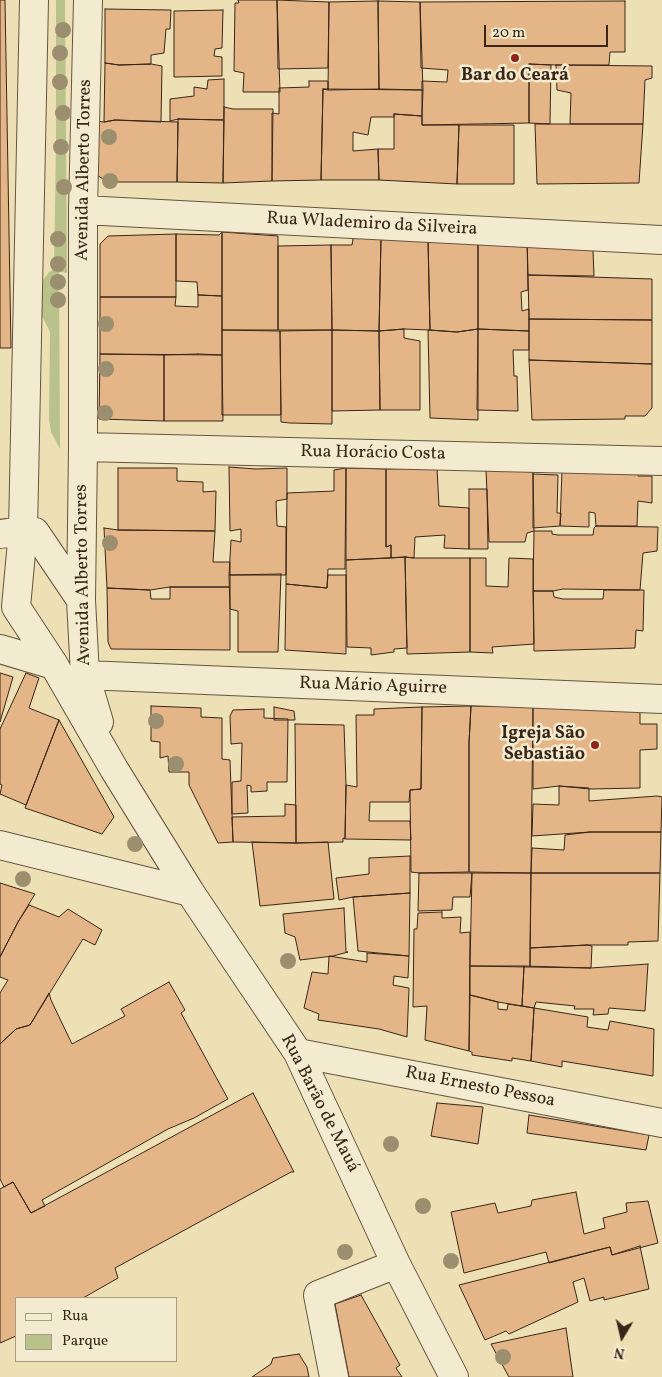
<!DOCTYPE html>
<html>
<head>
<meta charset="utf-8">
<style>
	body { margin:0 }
	#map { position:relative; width:662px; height:1377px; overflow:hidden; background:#ede0b5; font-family:Vollkorn,serif }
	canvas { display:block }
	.legend { position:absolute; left:15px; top:1297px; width:162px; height:65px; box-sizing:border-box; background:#f3ebcf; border:1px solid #a99c86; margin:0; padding:6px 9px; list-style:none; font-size:15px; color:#3a2619 }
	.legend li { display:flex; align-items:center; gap:10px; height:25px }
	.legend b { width:25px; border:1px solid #a99c86 }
	.north { position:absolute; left:597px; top:1312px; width:50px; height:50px; -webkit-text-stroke:4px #f3ebcf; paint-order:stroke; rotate:189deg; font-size:14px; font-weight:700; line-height:20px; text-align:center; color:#3a2619 }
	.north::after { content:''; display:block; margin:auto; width:18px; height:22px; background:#3a2619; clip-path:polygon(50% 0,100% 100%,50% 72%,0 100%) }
	.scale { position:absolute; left:484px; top:25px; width:124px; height:22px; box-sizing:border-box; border:2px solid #3a2619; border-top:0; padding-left:6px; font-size:15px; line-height:18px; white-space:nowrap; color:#3a2619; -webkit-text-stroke:4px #f3ebcf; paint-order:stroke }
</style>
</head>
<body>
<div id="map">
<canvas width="662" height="1377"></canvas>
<ul class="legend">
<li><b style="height:6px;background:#f3ebcf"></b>Rua</li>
<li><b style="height:14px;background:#bac28c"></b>Parque</li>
</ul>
<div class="north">N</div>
<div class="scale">20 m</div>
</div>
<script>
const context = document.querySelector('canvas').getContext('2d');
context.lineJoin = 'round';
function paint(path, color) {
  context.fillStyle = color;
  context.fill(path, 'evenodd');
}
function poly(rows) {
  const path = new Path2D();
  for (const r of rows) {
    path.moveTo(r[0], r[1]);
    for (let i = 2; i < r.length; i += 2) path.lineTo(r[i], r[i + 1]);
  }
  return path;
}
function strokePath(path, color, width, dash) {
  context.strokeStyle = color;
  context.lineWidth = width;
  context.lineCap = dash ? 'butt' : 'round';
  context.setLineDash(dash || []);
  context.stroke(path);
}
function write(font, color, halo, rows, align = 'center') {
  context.font = font + ' Vollkorn,serif';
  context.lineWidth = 5;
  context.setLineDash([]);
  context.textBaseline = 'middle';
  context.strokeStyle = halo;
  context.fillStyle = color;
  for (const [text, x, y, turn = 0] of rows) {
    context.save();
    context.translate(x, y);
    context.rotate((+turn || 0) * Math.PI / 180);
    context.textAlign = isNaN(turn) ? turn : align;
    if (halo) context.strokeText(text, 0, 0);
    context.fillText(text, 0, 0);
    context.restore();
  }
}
paint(poly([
	[56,0,65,0,67,273,61,272,59,273,60,449,51,432,49,420,50,332,41,314,41,283,49,272,54,269,56,146]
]), '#bac28c');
const building = poly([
	[0,0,5,0,11,348,0,348,0,0],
	[238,0,277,0,280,92,243,92,244,73,234,71,235,3,239,3,238,0],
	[277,0,329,2,328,68,278,69,277,0],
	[378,1,379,89,328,90,329,2,378,1],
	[378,1,420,2,423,90,379,89,378,1],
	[625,1,625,52,610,52,609,65,556,65,529,64,529,123,422,125,422,81,447,82,448,70,421,68,420,2,625,1],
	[105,9,171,10,170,29,166,29,164,53,151,55,151,64,119,65,105,63,105,9],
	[223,10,222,48,215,49,214,56,222,57,222,76,174,77,174,11,223,10],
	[105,63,119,65,151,64,162,66,161,122,115,120,104,122,105,63],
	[529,64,551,65,550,124,529,123,529,64],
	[556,65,652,66,652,78,645,80,643,124,570,124,571,93,557,90,556,65],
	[224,79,224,120,178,119,170,121,170,99,194,96,194,87,207,89,208,80,224,79],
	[309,81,328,81,328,90,323,89,321,180,272,181,272,113,279,114,279,88,309,87,309,81],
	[323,89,423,90,422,116,394,114,394,117,371,117,368,135,353,132,353,151,378,149,379,180,321,180,323,89],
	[224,107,233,109,273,109,272,181,223,183,224,107],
	[394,114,422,116,422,125,459,125,457,184,379,180,378,149,394,149,394,114],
	[178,119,224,120,223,183,177,182,178,119],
	[115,120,178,122,177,182,108,182,95,174,97,121,104,122,115,120],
	[535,124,643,124,639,183,537,184,535,124],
	[459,125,514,125,514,184,457,184,459,125],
	[222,232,278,236,278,330,222,330,222,232],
	[222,232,222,296,198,295,197,282,176,281,176,234,219,235,222,232],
	[176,234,176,297,100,297,100,244,108,236,176,234],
	[428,236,478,238,478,329,457,332,430,330,428,236],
	[527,236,593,250,594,276,528,275,527,236],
	[527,236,528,290,521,292,522,311,529,309,529,331,478,329,478,238,527,236],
	[357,237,381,238,379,331,332,330,331,245,352,245,353,239,357,237],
	[381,238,409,239,428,242,430,330,404,329,379,331,381,238],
	[331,245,332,330,278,330,278,246,331,245],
	[528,275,652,279,652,320,529,319,528,275],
	[198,295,222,296,222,355,100,354,100,297,176,297,175,306,198,307,198,295],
	[529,319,652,320,652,364,529,360,529,319],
	[404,329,404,338,420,341,420,410,380,410,379,331,404,329],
	[478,329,529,331,529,350,513,350,514,376,517,376,518,411,477,410,478,329],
	[478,329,478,420,430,418,428,330,457,332,478,329],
	[222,330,280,331,281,415,222,415,222,330],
	[332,330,332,424,290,423,281,422,280,331,332,330],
	[332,330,379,331,380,410,332,411,332,330],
	[100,354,164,355,164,421,99,419,100,354],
	[198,354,222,355,223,421,164,421,164,355,198,354],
	[529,360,652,364,652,408,645,416,625,416,625,419,532,420,529,360],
	[229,467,256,469,287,468,287,499,276,501,277,526,286,527,286,575,229,575,231,540,241,542,241,529,230,531,229,467],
	[118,468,177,468,177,481,203,482,203,492,216,491,215,531,118,530,118,468],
	[346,468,386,469,386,547,391,545,391,558,346,560,346,468],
	[346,468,345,569,328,569,327,588,286,584,287,493,334,491,334,470,346,468],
	[437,468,439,506,469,508,469,549,444,548,445,535,415,537,414,558,405,557,391,558,391,545,386,547,386,469,437,468],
	[486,469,533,471,534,531,527,533,525,542,489,542,486,469],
	[562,470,638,473,638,476,652,476,652,503,638,501,637,526,596,526,595,513,589,512,589,527,560,526,562,470],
	[533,474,558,475,557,513,561,513,560,526,533,528,533,474],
	[469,489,487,489,488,549,469,549,469,489],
	[596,526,658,527,657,551,643,553,640,590,563,589,553,591,533,591,534,531,552,531,552,534,558,535,593,535,594,528,596,526],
	[104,528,118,530,215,531,213,562,230,562,230,587,170,587,150,590,107,588,104,528],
	[405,557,407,648,394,649,394,652,371,655,371,648,347,647,346,560,405,557],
	[405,557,414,558,470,558,470,652,407,654,405,557],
	[470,558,486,558,486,586,508,587,509,558,533,559,534,644,492,647,493,653,470,652,470,558],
	[281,574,278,652,238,652,238,611,230,609,229,575,281,574],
	[328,575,346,575,346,654,285,650,286,584,327,588,328,575],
	[170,587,230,587,230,650,111,649,108,642,107,588,150,590,151,599,170,599,170,587],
	[604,590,644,590,643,631,636,630,635,648,534,651,533,591,553,591,554,597,563,599,603,599,604,590],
	[0,673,13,677,0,722,0,673],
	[26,673,39,678,29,708,59,720,26,805,0,794,2,785,0,784,0,729,26,673],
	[640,705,640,724,657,724,657,749,640,750,640,788,590,789,559,786,533,789,533,707,640,705],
	[151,706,201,708,201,717,222,718,222,759,230,760,233,842,218,843,189,785,189,772,169,772,168,756,160,758,160,742,151,741,151,706],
	[471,706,469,743,469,872,419,873,411,872,410,790,421,789,422,707,471,706],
	[471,706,533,707,531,873,469,872,469,743,471,706],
	[274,707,294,711,295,720,274,720,274,707],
	[422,707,421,789,410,790,409,802,370,802,369,821,410,821,411,840,345,839,346,785,357,787,356,715,374,715,374,709,422,707],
	[264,709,264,718,288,719,287,782,267,782,267,791,251,792,251,786,247,785,248,813,232,814,232,782,241,781,242,743,231,744,230,716,233,710,264,709],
	[59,720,114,817,102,834,25,808,59,720],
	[295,724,344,725,346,785,345,839,343,838,343,842,296,843,295,724],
	[559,786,589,788,589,801,657,796,662,797,661,832,590,832,532,836,533,804,559,805,559,786],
	[285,804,296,805,296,843,233,842,232,817,285,816,285,804],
	[590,832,661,832,660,873,531,873,532,848,564,850,565,835,590,832],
	[252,842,296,843,328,842,334,899,260,906,252,842],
	[410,856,410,893,353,897,339,900,336,878,369,874,369,858,410,856],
	[419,873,472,873,470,897,453,897,452,910,418,911,419,873],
	[472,873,531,873,530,967,470,966,472,873],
	[531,873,660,873,658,941,628,942,628,945,587,945,530,948,531,873],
	[0,883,35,894,18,922,0,957,0,883],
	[410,893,409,956,358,951,353,897,410,893],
	[29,905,59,917,68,909,102,930,95,945,83,939,30,1025,16,1029,0,1044,0,993,8,980,0,977,0,957,18,922,29,905],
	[344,908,346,952,348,952,333,956,300,960,295,937,285,933,283,914,344,908],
	[442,912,442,918,461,917,460,933,470,932,469,1051,425,1040,427,1006,413,1007,414,929,417,929,418,913,442,912],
	[587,945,592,946,591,968,530,967,530,948,587,945],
	[367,953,409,956,408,978,394,976,393,985,409,988,407,1037,379,1029,318,1020,319,1014,304,1008,312,972,328,974,329,956,367,962,367,953],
	[648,964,645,1011,609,1008,608,1014,593,1015,594,1009,574,1009,575,1006,536,1002,534,1008,522,1006,524,966,591,968,648,964],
	[470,966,524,966,522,1006,498,1002,470,995,470,966],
	[169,982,185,1010,181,1013,228,1099,194,1118,168,1129,42,1200,45,1206,31,1213,13,1182,4,1187,0,1179,0,1044,16,1029,30,1025,49,993,51,1000,72,1044,125,1016,121,1009,169,982],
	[470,995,498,1002,498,1009,507,1010,508,1004,534,1008,531,1061,512,1058,512,1061,472,1055,472,1052,469,1051,470,995],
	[534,1008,588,1017,587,1027,608,1030,610,1021,654,1029,653,1076,562,1061,562,1067,531,1061,534,1008],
	[253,1093,294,1172,291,1172,115,1268,118,1278,83,1298,16,1298,16,1336,0,1343,0,1189,13,1182,31,1213,253,1093],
	[437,1103,483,1107,478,1144,431,1136,437,1103],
	[529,1115,649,1135,646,1150,527,1133,529,1115],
	[576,1192,584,1234,605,1228,603,1218,627,1212,626,1203,648,1201,658,1243,612,1255,610,1247,549,1263,546,1252,464,1273,451,1212,495,1203,498,1213,531,1206,532,1200,576,1192],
	[640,1246,649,1289,604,1300,604,1297,590,1301,584,1278,573,1282,578,1302,509,1334,506,1331,485,1340,459,1285,610,1247,612,1255,640,1246],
	[361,1295,400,1365,396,1368,402,1377,349,1377,335,1304,361,1295],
	[566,1328,573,1377,509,1377,491,1344,566,1328],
	[299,1354,307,1367,309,1377,252,1377,271,1364,273,1358,299,1354]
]);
paint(building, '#e3b587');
strokePath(building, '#3a2619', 1);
const minor = poly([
	[34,0,23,531,16,607,54,665,114,769,190,892,298,1053,396,1264,454,1377],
	[88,0,83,210,83,447,81,600,85,675,99,722],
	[83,210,662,240],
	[83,447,662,461],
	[0,534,23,531,35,532,81,600],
	[0,649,54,665],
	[85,675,662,699],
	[0,845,190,892],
	[298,1053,662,1123],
	[334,1377,318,1295,396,1264]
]);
strokePath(minor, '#675440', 30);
strokePath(minor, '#f3ebcf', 28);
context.fillStyle = '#9c8f6f';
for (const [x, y] of [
	[63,30],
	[60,53],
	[60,82],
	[63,113],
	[109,137],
	[61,147],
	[110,181],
	[64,187],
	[58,239],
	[58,264],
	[58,282],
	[58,300],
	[106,324],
	[106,369],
	[105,413],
	[110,543],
	[156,721],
	[176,764],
	[135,844],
	[23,879],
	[288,961],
	[391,1144],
	[423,1206],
	[345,1252],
	[451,1261],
	[503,1357]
]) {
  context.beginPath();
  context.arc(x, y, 8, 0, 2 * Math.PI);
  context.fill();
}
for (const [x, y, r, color] of [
	[515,58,5,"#8f2418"],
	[595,745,5,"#8f2418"]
]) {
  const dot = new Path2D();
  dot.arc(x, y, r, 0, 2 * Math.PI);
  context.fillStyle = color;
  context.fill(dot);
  strokePath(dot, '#f3ebcf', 2);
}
write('bold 18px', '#3a2619', '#f3ebcf', [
	["Bar do Ceará",515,77],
	["Igreja São",585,735,"right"],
	["Sebastião",585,756,"right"]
]);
write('18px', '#3a2619', '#f3ebcf', [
	["Avenida Alberto Torres",85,170,-89],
	["Rua Wlademiro da Silveira",372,225,3],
	["Rua Horácio Costa",373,454,1],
	["Avenida Alberto Torres",84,575,-91],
	["Rua Mário Aguirre",373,687,2],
	["Rua Ernesto Pessoa",480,1088,11],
	["Rua Barão de Mauá",319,1104,63]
]);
</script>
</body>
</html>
